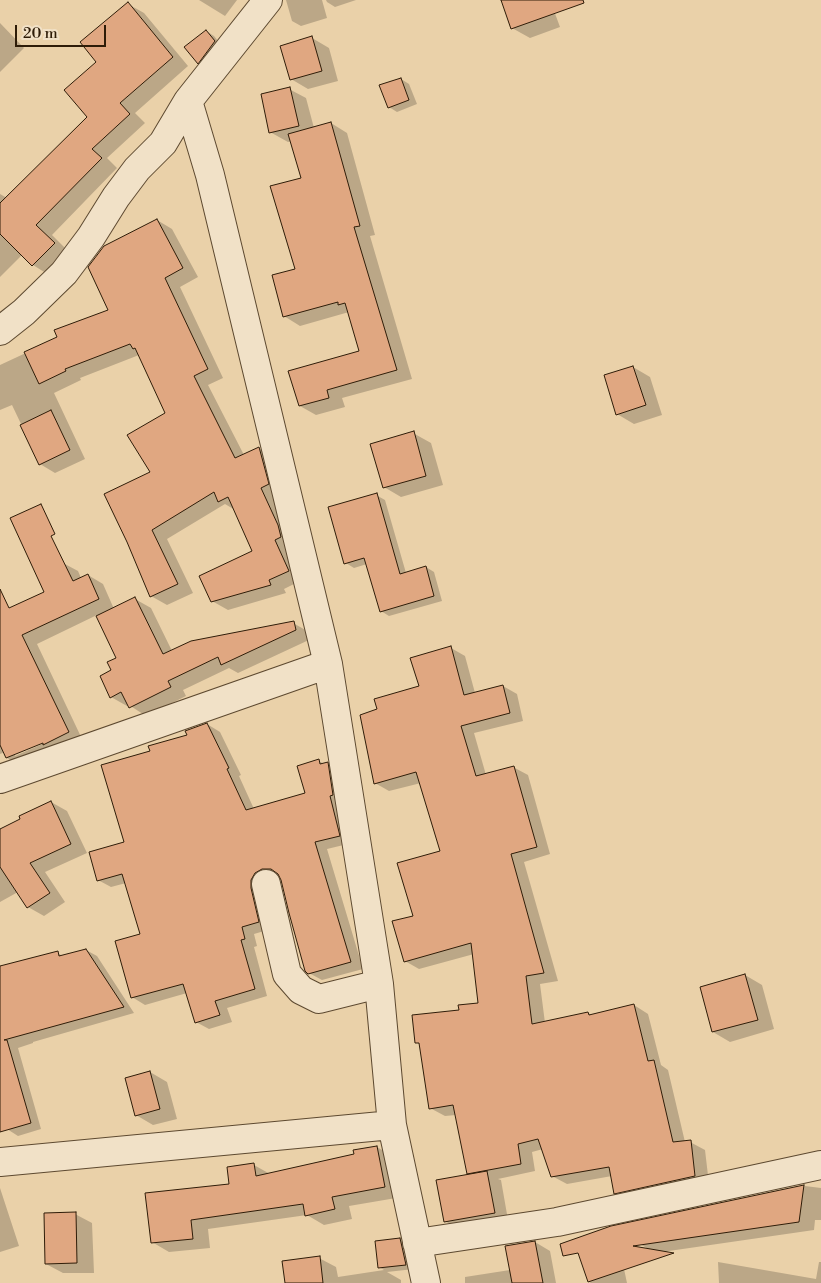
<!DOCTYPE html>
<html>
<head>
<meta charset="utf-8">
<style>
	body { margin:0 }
	#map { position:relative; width:821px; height:1283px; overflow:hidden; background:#ead1a9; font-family:"Libre Bodoni",serif }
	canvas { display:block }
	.scale { position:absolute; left:15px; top:25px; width:91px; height:22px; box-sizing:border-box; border:2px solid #2e1c08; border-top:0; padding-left:6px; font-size:15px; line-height:18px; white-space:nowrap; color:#2e1c08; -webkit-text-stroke:4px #f1e1c7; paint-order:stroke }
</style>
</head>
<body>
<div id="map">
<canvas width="821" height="1283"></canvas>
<div class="scale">20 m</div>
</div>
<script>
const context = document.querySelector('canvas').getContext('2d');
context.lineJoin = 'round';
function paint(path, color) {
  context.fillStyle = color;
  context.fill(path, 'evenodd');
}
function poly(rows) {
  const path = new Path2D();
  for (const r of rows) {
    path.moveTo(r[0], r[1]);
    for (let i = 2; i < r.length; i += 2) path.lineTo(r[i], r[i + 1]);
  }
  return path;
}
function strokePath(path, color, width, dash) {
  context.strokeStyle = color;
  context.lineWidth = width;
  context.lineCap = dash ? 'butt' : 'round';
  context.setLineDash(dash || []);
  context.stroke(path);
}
paint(poly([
	[199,0,237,0,225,16],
	[286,0,322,0,327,18,301,26,292,21],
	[326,0,356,0,335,7,327,2],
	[502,0,550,0,560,27,530,38,512,28],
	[128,4,144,13,188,66,135,113,145,123,107,158,117,168,52,235,70,253,49,275,33,265,22,255,0,277,0,194,7,198,88,117,98,62],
	[0,23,24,48,0,72],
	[206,31,214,36,223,47,207,67,198,63],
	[312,38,329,48,338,81,308,89,291,79],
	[401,79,409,84,417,104,397,112,389,107],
	[289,89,306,98,314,128,331,123,347,133,375,235,370,236,412,379,342,398,345,407,316,415,300,406,360,352,349,312,300,326,284,316,296,270,302,179,292,141,288,142,270,132],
	[157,220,172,229,198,277,180,287,223,378,208,385,244,455,259,448,275,457,304,579,284,589,286,593,228,610,212,601,254,551,235,510,225,504,167,539,193,593,167,605,151,596,152,473,166,413,139,355,80,378,81,380,54,393,85,459,55,473,40,464,12,405,0,410,0,365,58,338,109,310],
	[633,367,650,377,662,415,634,424,617,414],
	[413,433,431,443,443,485,401,497,384,487],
	[376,495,385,500,406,573,426,567,434,572,442,601,389,616,381,611,367,564,354,568,346,563],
	[63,563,78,571,81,578,88,575,103,584,114,609,135,599,151,608,172,651,293,623,309,632,311,639,238,673,229,668,183,690,186,696,146,716,129,705,127,706,111,697,113,671,117,659,97,615,37,644,83,741,22,766,7,758,5,752,0,754,0,614,46,592],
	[48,739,49,741,15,756,15,753],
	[451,648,465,656,475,693,503,686,517,694,523,721,474,733,486,775,513,767,528,775,550,854,524,862,558,981,540,984,545,1023,588,1013,592,1015,634,1005,648,1014,661,1065,668,1070,685,1142,690,1142,705,1150,709,1184,629,1201,615,1193,612,1176,567,1184,552,1176,543,1149,532,1152,535,1171,498,1179,501,1180,508,1220,458,1229,445,1221,471,1175,468,1173,456,1115,445,1116,430,1108,421,1045,416,1042,480,1004,474,954,419,969,405,961,414,916,441,852,421,783,389,791,375,783,378,710,420,687],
	[207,724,220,732,241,775,239,776,254,809,306,793,319,761,324,764,328,763,340,770,352,843,327,849,363,969,322,980,309,973,280,876,275,876,271,929,254,934,257,946,254,947,267,996,227,1008,232,1022,209,1029,196,1022,187,993,145,1005,132,997,141,935,126,883,111,887,98,880,126,843,152,752,189,736],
	[51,802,67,811,87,853,45,872,65,902,44,916,28,907,18,892,0,902,0,831],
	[86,950,97,956,134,1013,33,1042,33,1043,18,1048,41,1129,18,1136,7,1129,0,1102,0,968,57,953,63,956],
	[745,975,762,985,774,1029,730,1042,713,1032],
	[150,1072,167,1082,177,1119,153,1125,136,1115],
	[377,1147,394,1157,402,1197,349,1206,352,1219,324,1225,307,1215,208,1229,210,1248,169,1252,152,1242,231,1185,254,1165,270,1174,355,1155],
	[805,1186,821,1188,821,1220,815,1220,814,1230,655,1253,640,1244,633,1223],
	[0,1188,19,1246,0,1252],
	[75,1214,92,1223,94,1273,63,1273,46,1264],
	[400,1240,409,1245,414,1269,387,1272,401,1280,401,1283,286,1283,319,1258,336,1267,338,1277,384,1270,379,1267],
	[618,1241,627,1283,591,1283,589,1282],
	[535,1242,550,1251,556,1283,465,1283,465,1277,510,1270],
	[718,1262,816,1279,819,1262,821,1262,821,1283,719,1283]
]), '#0003');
const building = poly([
	[501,0,583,0,584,3,511,29,501,0],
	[128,2,173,57,120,103,130,114,92,149,102,158,36,225,55,243,32,266,0,234,0,203,87,117,64,90,96,62,80,42,128,2],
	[206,30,215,41,198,64,184,47,206,30],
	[312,36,322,71,290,80,280,46,312,36],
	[401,78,409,100,388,108,379,85,401,78],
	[290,87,299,126,269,133,261,94,290,87],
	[331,122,360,226,354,227,397,370,327,390,329,398,299,406,288,371,359,351,345,303,338,305,338,302,283,317,272,275,295,269,270,186,301,178,288,134,331,122],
	[157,219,183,268,165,278,208,369,194,376,235,458,259,447,269,484,261,488,278,525,281,537,275,540,289,571,269,580,271,585,211,602,199,576,252,551,228,497,218,502,214,492,152,530,178,584,150,597,127,542,104,494,150,472,127,435,165,413,135,348,133,349,130,344,65,369,66,371,39,384,24,352,57,337,54,330,108,310,88,267,104,246,157,219],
	[633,366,646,405,616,415,604,375,633,366],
	[51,410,70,450,39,465,20,425,51,410],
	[414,431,426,476,383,488,370,444,414,431],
	[377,493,400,574,426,566,434,596,380,612,364,558,344,564,328,507,377,493],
	[41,504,55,534,51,536,73,581,88,574,99,599,22,635,69,732,43,745,43,743,6,758,0,745,0,589,9,608,44,592,10,518,41,504],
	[135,597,163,654,191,641,294,621,296,630,221,665,218,657,168,681,171,687,129,708,121,692,110,698,100,676,111,670,107,662,116,658,96,616,135,597],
	[451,646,464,695,503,685,510,713,461,726,476,776,514,766,537,847,511,854,544,973,526,976,532,1024,588,1012,589,1015,634,1004,648,1061,654,1060,673,1142,691,1140,695,1176,614,1194,609,1167,551,1177,538,1139,518,1144,521,1164,467,1174,453,1105,429,1109,419,1043,415,1043,412,1015,459,1010,458,1005,478,1003,471,943,404,962,392,921,413,916,397,863,440,851,416,772,374,784,360,715,377,709,374,699,419,686,410,658,451,646],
	[207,723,229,768,227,769,246,810,305,793,297,766,319,759,320,764,328,762,333,795,330,796,340,836,315,842,351,962,308,974,305,971,289,913,281,880,278,874,271,869,262,869,255,873,251,880,251,888,259,922,242,927,245,939,241,940,255,989,215,1001,220,1015,195,1023,183,984,131,998,115,941,140,934,122,874,97,881,89,852,124,842,101,765,150,751,148,746,187,735,185,731,207,723],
	[51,801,71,844,30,863,50,893,27,908,0,867,0,829,20,819,19,816,51,801],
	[86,949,124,1007,4,1040,7,1040,31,1123,0,1132,0,966,58,951,59,956,86,949],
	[745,974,758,1020,712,1032,700,987,745,974],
	[150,1071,160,1109,135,1116,125,1078,150,1071],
	[377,1146,385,1187,332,1197,335,1209,305,1216,303,1204,191,1220,193,1239,151,1243,145,1193,229,1184,227,1167,254,1163,256,1176,354,1154,353,1150,377,1146],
	[487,1171,495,1213,444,1222,436,1180,487,1171],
	[804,1185,799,1222,633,1246,674,1253,588,1282,578,1253,563,1256,560,1244,611,1226,804,1185],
	[76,1212,77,1263,45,1264,44,1213,76,1212],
	[400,1238,406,1265,378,1268,375,1241,400,1238],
	[535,1241,543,1283,512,1283,505,1246,535,1241],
	[320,1256,323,1283,285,1283,282,1261,320,1256]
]);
paint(building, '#e0a781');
strokePath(building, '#2e1c08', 1);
const minor = poly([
	[268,0,188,101,210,175,328,664,379,984,392,1125,426,1283],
	[0,331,24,312,64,273,91,237,116,197,137,169,163,143,188,101],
	[0,779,328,664],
	[266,884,287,974,301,990,319,999,379,984],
	[0,1162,392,1125],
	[417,1243,557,1222,821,1165]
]);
strokePath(minor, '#5d4930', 30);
strokePath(minor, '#f1e1c7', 28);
</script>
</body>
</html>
